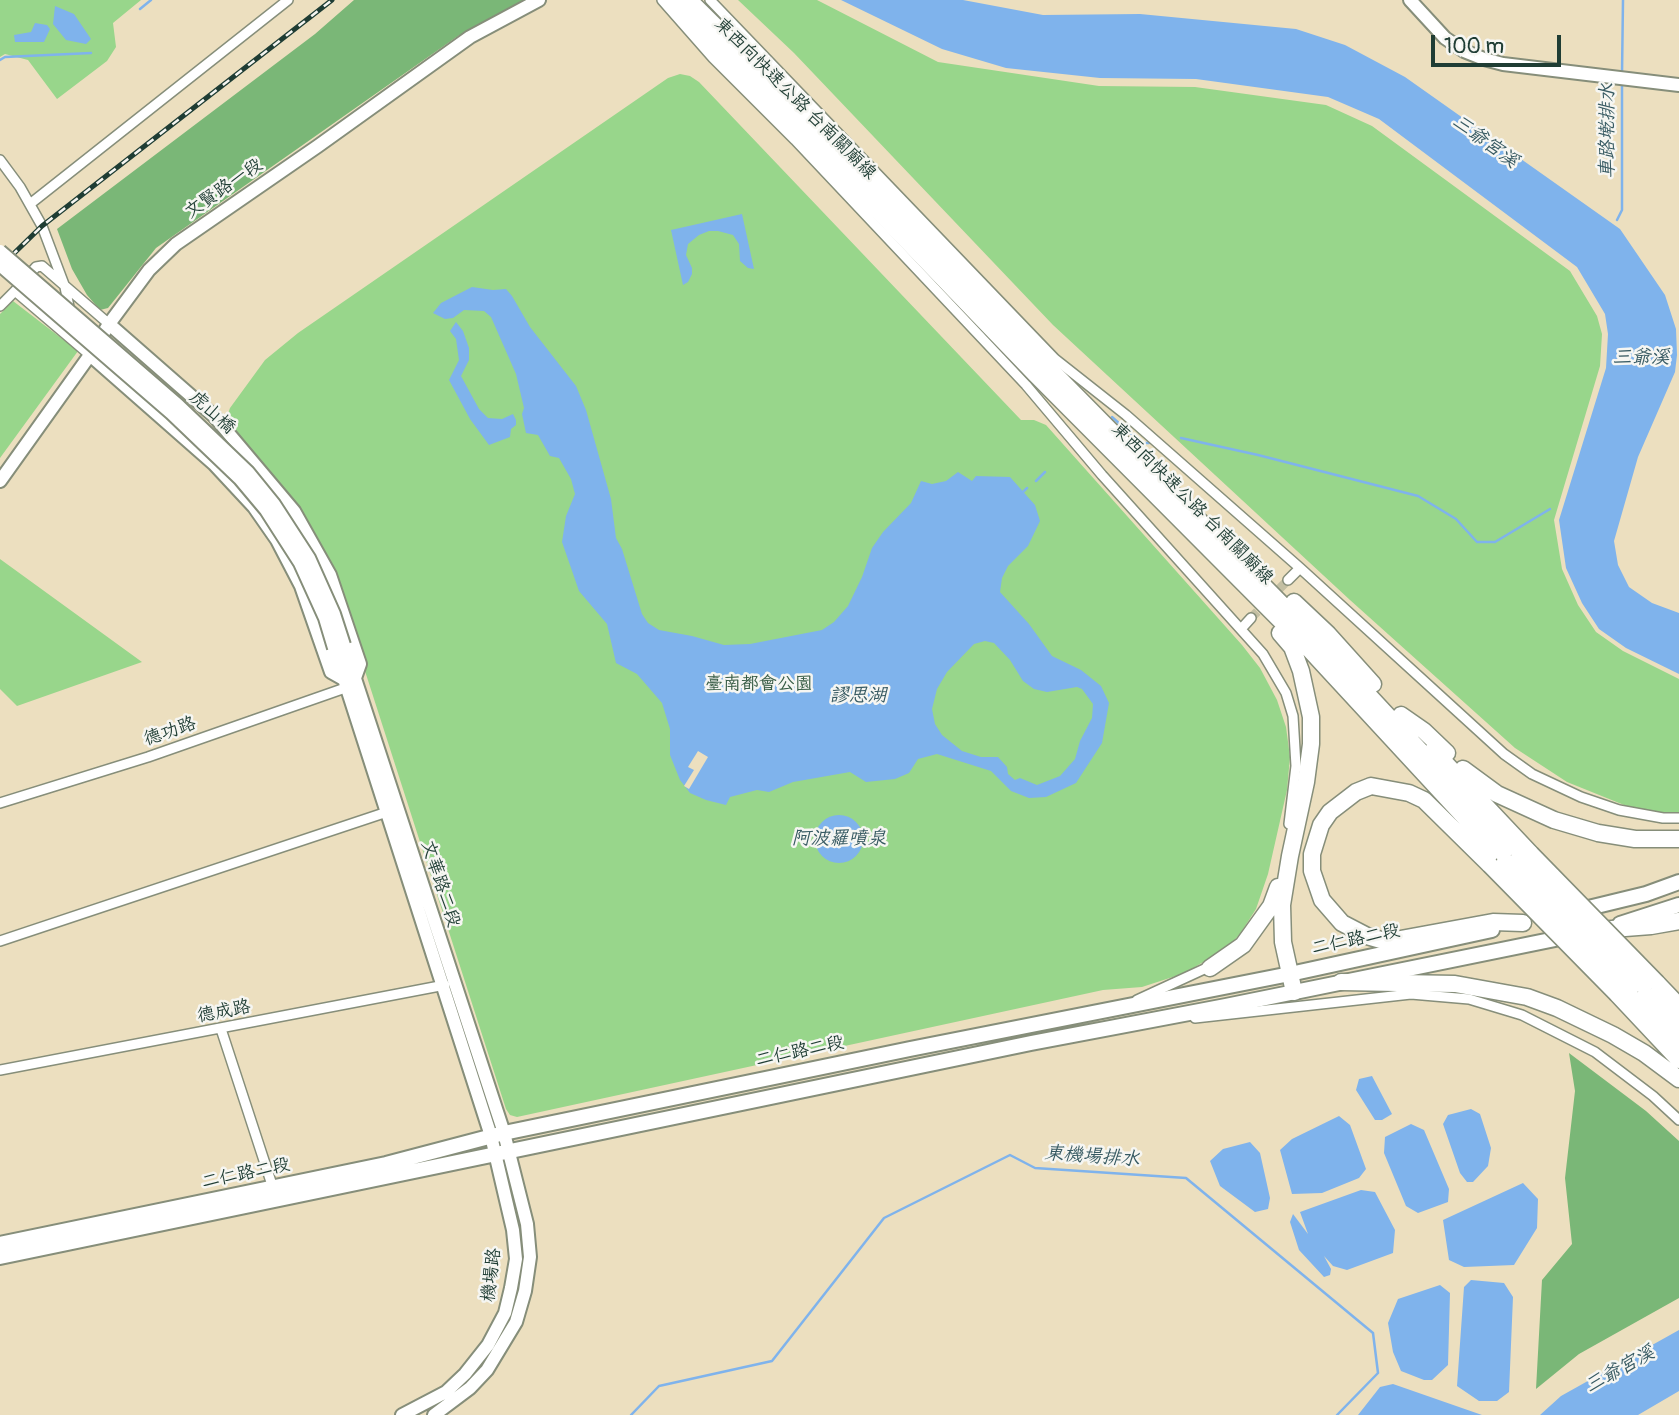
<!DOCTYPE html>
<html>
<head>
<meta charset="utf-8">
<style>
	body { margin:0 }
	#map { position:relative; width:1679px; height:1415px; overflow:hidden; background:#ecdfbf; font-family:Pangolin,sans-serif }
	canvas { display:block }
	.scale { position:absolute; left:1431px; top:35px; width:130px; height:32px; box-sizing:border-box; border:4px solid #1f3d34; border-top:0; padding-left:9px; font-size:21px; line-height:24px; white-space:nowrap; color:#1f3d34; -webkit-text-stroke:5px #f6f6f2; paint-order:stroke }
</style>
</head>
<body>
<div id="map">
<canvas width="1679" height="1415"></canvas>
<div class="scale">100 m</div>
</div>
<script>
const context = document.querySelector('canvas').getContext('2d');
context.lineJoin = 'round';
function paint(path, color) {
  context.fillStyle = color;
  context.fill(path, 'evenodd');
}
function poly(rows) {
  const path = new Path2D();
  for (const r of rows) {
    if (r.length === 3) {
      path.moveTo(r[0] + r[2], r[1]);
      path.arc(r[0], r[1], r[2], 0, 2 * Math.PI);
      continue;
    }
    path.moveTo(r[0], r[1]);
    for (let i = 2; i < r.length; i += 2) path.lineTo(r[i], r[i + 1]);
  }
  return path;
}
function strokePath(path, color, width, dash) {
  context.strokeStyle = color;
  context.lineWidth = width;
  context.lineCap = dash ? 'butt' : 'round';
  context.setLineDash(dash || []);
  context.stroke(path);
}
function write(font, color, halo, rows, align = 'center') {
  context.font = font + ' Pangolin,"LXGW WenKai TC",sans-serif';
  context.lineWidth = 5;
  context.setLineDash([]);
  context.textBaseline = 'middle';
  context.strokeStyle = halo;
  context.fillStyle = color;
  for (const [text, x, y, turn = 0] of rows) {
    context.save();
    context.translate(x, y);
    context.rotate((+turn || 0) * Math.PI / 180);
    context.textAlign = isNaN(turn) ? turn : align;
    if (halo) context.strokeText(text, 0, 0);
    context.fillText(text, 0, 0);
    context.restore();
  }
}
paint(poly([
	[0,0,141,0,113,23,116,47,107,61,57,99,28,60,5,54,0,57],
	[738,0,817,0,938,62,1099,86,1195,87,1326,105,1372,126,1570,271,1597,316,1602,334,1600,366,1554,520,1562,569,1578,605,1596,632,1623,651,1679,679,1679,814,1663,814,1629,807,1567,782,1515,748,1350,600,1053,325,794,53],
	[680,74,690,76,699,82,1021,420,1034,420,1046,425,1242,645,1260,668,1277,700,1286,727,1290,757,1287,790,1268,874,1256,909,1240,934,1228,947,1185,973,1142,987,1103,990,517,1117,510,1115,506,1109,336,581,305,519,263,465,230,432,226,419,230,408,265,360,298,333,668,78],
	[13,301,78,351,0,458,0,314],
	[0,559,142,662,17,706,0,689]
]), '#98d68b');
paint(poly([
	[354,0,526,0,458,36,156,248,108,308,100,310,87,295,72,269,57,229,315,34],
	[1569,1053,1646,1111,1679,1141,1679,1298,1579,1354,1536,1389,1542,1280,1572,1244,1565,1178,1575,1091]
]), '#7ab777');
paint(poly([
	[841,0,963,0,1043,15,1140,14,1296,29,1345,45,1405,77,1620,229,1665,295,1676,329,1677,355,1675,372,1638,457,1614,541,1618,565,1629,587,1652,603,1679,613,1679,674,1626,648,1599,629,1582,603,1566,568,1559,520,1606,368,1608,334,1605,314,1577,267,1379,119,1328,97,1196,79,1100,78,1006,68,942,49],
	[55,6,74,14,91,39,86,44,66,40,53,24],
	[35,23,47,25,50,29,44,42,15,42,14,35,31,32],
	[742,214,754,269,748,268,740,261,739,244,733,235,718,231,709,231,699,235,688,244,686,255,692,268,692,274,688,282,683,285,671,230],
	[472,287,493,290,506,289,512,296,530,327,576,386,586,410,611,499,616,538,622,549,642,614,648,623,659,630,692,636,724,645,750,644,822,630,834,622,848,606,862,577,872,548,883,532,911,503,921,481,932,484,946,481,958,472,972,481,976,476,1010,477,1035,505,1040,521,1028,546,1008,566,1002,578,1000,592,1029,624,1052,656,1081,670,1101,686,1109,703,1102,743,1076,783,1046,797,1029,798,1011,791,991,771,937,754,918,759,909,773,895,779,866,782,850,772,793,782,769,792,757,790,730,797,726,805,706,800,690,793,680,780,670,755,670,729,662,703,637,674,616,663,607,624,579,591,562,542,566,516,575,494,571,479,559,458,550,456,538,435,526,433,522,414,524,408,516,374,491,317,484,311,464,310,453,318,445,319,433,313,441,303],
	[985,641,994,643,1010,660,1023,681,1034,689,1047,692,1077,687,1082,689,1093,704,1092,718,1080,741,1075,759,1060,776,1037,785,1020,778,1015,780,1008,774,1007,767,998,757,981,757,962,751,942,735,935,724,932,709,937,689,947,672,974,644],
	[456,322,463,331,469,348,469,360,461,376,479,409,488,418,502,419,513,414,516,420,516,425,511,429,510,437,489,445,470,419,449,380,459,360,456,339,450,331],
	[839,839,24],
	[1372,1076,1392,1114,1382,1120,1375,1120,1356,1090,1359,1079],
	[1471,1109,1480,1114,1491,1148,1488,1166,1473,1182,1467,1182,1460,1173,1443,1124,1448,1115],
	[1339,1116,1350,1125,1366,1169,1359,1178,1322,1193,1292,1194,1280,1150,1292,1139],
	[1411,1124,1424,1130,1449,1189,1448,1202,1418,1213,1406,1206,1384,1153,1385,1137],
	[1250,1142,1260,1153,1270,1198,1268,1209,1255,1212,1220,1186,1210,1161,1223,1149],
	[1523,1183,1538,1199,1537,1228,1514,1265,1464,1267,1449,1260,1443,1220],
	[1361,1190,1375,1192,1395,1230,1393,1253,1347,1270,1333,1266,1324,1256,1331,1269,1330,1275,1324,1277,1299,1250,1290,1222,1293,1214,1308,1234,1300,1212],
	[1471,1280,1504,1283,1513,1297,1509,1392,1497,1401,1479,1401,1457,1386,1464,1287],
	[1440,1285,1450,1293,1448,1365,1432,1380,1424,1380,1401,1371,1393,1352,1388,1323,1398,1299],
	[1679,1330,1679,1391,1638,1415,1540,1415,1561,1396],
	[1393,1384,1482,1415,1358,1415,1380,1387]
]), '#7fb3ec');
paint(poly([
	[698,751,708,757,689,789,684,786,694,770,688,767]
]), '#ecdfbf');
strokePath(poly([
	[140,9,151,0],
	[0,60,5,57,91,53],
	[1622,74,1623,0],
	[1617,220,1622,210,1622,84],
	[1112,417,1141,443,1149,443],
	[1181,438,1258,455,1418,496,1456,519,1477,542,1495,542,1550,509],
	[1036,481,1045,472],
	[1022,493,1027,488],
	[631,1415,659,1386,772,1361,884,1218,1010,1155,1035,1168,1186,1178,1373,1333,1378,1373,1337,1415]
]), '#7fb3ec', 2.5);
strokePath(poly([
	[1251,618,1288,580]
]), '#c3bfa3', 9, [9, 4.5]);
const street = poly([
	[662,0,713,58,795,140,1026,385,1102,475,1263,654,1286,693,1293,716,1296,766,1289,824],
	[710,0,1055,359,1126,415,1300,568,1504,754,1532,774,1581,797,1619,810,1663,818,1679,818],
	[0,160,20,187,42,226,65,287,70,312],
	[30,204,288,0],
	[0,306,15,291],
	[90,355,15,291,36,267,42,266,109,324],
	[1288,580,1300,568],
	[1241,629,1251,618],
	[0,803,148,757,348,687],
	[0,941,387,812],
	[1137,1000,1213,965],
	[1195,1018,1411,994,1469,999,1522,1015,1595,1052,1653,1096,1679,1120],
	[221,1029,273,1188],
	[0,1070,445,985]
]);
const secondary = poly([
	[1410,0,1445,38,1464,51,1484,59,1503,64,1679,85],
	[109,324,214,416,294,511,330,575,360,664,355,678],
	[90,355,214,464,254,507,277,540,301,586,331,672,347,681],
	[0,481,90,355,109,324,149,270,176,244,318,146,470,37,539,0],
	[344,645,504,1133,527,1224,530,1257,525,1291,516,1322,487,1370,470,1388,434,1415],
	[334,648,491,1136,513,1230,516,1259,511,1288,505,1313,488,1345,465,1374,446,1392,402,1415]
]);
const primary = poly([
	[1576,911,1646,894,1679,882],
	[1620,924,1679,905],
	[0,1244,386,1164,504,1133,910,1049,1290,974,1492,930],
	[0,1257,1031,1043,1226,1006,1570,936]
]);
const highway = poly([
	[671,0,802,132,1036,375,1310,650,1505,861],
	[689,0,812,122,1046,365,1320,643,1519,857],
	[1294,602,1328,634,1373,684],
	[1280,633,1292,647,1301,671,1311,717,1311,744,1306,782,1290,856,1282,905,1283,942,1294,992],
	[1401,715,1424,731,1447,753],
	[1433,750,1531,854],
	[1463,769,1497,794,1554,820,1598,833,1635,839,1679,839],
	[1490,865,1424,800,1409,793,1371,786,1356,792,1330,812,1321,825,1312,854,1312,871,1322,900,1342,923,1367,936,1381,940,1395,940,1493,922,1523,923],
	[1599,930,1651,926,1679,921],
	[1210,968,1243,945,1271,906,1278,887],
	[1341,982,1455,984,1527,997,1557,1008,1613,1035,1644,1053,1679,1079],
	[1657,983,1679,1006],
	[1644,986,1679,1024],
	[1630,990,1679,1042],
	[1617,994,1679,1060]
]);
strokePath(street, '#868e7a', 12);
strokePath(secondary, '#868e7a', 16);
strokePath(primary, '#868e7a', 18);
strokePath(highway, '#868e7a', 19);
strokePath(street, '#fff', 9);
strokePath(secondary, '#fff', 12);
strokePath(primary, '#fff', 14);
strokePath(highway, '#fff', 16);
const rail = poly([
	[0,267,42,226,332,0]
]);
strokePath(rail, '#1f3d34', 5);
strokePath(rail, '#f6f6f2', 2.5, [8]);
const secondaryBridge = poly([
	[0,251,178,405,248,472,274,504,309,558,334,614,344,645],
	[0,265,171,413,240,479,266,510,300,563,325,618,334,648]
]);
const highwayBridge = poly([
	[1531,854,1657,983],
	[1519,857,1644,986],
	[1505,861,1630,990],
	[1490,865,1617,994]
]);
strokePath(secondaryBridge, '#868e7a', 16, []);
strokePath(highwayBridge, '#868e7a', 19, []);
strokePath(secondaryBridge, '#fff', 12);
strokePath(highwayBridge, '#fff', 16);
write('18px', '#1f3d34', '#f6f6f2', [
	["東西向快速公路 台南關廟線",795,99,45],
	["文賢路一段",224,189,-35],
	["虎山橋",212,413,42],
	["東西向快速公路 台南關廟線",1192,504,45],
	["德功路",170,732,-19],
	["文華路二段",440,884,72],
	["二仁路二段",1356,940,-12],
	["德成路",224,1012,-11],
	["二仁路二段",800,1052,-12],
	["二仁路二段",246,1174,-12],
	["機場路",492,1275,-83]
]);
write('18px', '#375c45', '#f6f6f2', [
	["臺南都會公園",759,684]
]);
write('italic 19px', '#375a62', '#f6f6f2', [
	["車路墘排水",1608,131,-90],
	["三爺宮溪",1485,142,36],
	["三爺溪",1641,358],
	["謬思湖",858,696],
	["阿波羅噴泉",839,839],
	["東機場排水",1092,1157,4],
	["三爺宮溪",1620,1370,-29]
]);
</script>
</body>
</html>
